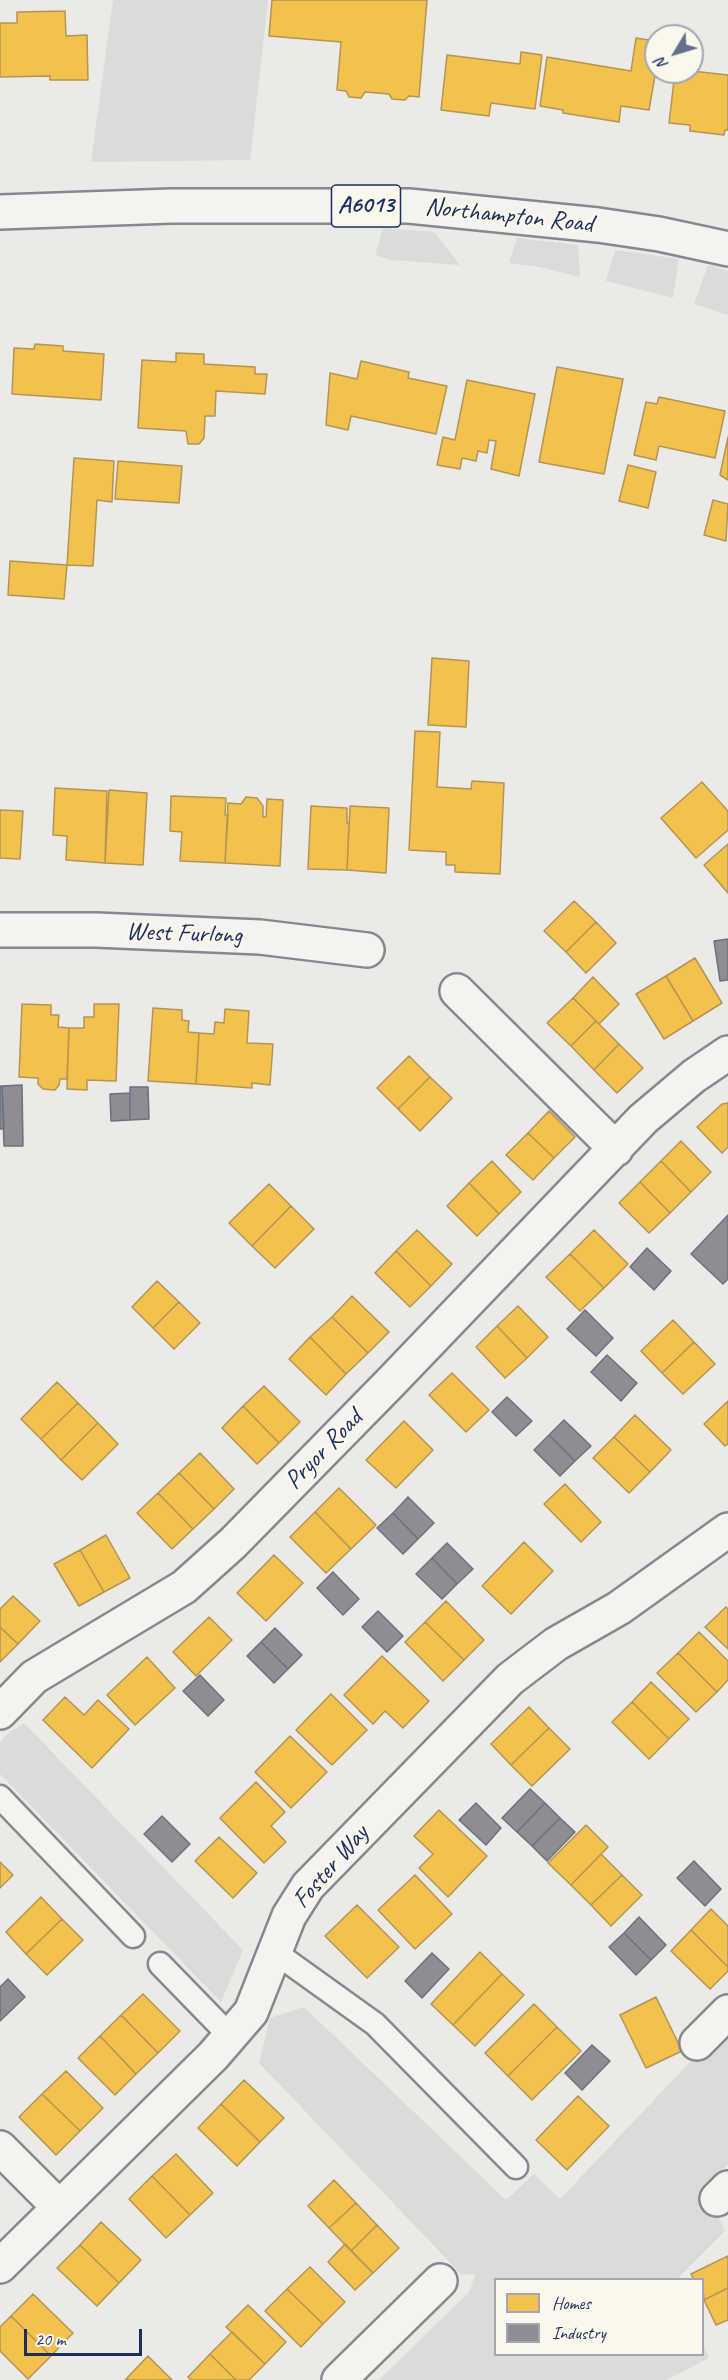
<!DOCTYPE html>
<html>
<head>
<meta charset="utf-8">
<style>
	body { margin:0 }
	#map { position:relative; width:728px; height:2380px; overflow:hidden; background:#eceae6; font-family:Caveat,sans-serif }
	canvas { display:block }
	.legend { position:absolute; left:494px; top:2278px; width:210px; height:78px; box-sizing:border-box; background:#fbf7ec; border:2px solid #a1a7b3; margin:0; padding:8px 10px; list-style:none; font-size:18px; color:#1b2f5e }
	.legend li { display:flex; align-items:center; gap:12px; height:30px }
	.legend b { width:30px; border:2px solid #a1a7b3 }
	.north { position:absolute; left:644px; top:24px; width:60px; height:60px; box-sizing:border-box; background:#fbf7ec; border:2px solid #a1a7b3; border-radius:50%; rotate:232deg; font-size:16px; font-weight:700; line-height:24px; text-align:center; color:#1b2f5e }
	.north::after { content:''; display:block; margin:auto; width:21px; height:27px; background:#64708e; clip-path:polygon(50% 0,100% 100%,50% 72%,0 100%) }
	.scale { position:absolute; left:24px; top:2329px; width:118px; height:27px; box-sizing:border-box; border:3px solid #1b2f5e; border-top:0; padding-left:8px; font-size:18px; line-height:21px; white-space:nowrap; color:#1b2f5e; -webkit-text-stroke:4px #fbf7ec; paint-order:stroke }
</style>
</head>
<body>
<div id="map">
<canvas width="728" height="2380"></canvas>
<ul class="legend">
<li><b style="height:16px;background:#f2c14e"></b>Homes</li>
<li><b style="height:16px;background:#8d8d92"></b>Industry</li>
</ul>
<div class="north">N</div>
<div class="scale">20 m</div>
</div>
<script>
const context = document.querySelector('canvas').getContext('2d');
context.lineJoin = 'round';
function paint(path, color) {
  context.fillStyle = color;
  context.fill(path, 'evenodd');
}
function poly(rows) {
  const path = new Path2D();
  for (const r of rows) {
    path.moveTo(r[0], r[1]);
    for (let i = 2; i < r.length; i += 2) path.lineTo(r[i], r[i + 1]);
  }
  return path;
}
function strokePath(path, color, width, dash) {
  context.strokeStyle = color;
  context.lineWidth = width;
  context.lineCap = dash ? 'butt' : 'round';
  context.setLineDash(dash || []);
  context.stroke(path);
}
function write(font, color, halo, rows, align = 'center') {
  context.font = font + ' Caveat,sans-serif';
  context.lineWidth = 6;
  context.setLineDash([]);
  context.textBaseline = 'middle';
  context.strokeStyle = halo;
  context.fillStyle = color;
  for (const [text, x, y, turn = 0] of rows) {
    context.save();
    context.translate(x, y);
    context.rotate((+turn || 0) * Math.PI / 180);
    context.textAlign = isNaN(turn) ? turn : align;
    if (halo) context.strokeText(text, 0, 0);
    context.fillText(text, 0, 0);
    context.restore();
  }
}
paint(poly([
	[113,0,268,0,250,160,91,162],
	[383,228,434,232,460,265,391,260,375,255],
	[517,238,578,245,580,277,540,267,509,263],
	[615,250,679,259,673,298,606,281],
	[708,265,728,271,728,315,694,304],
	[24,1723,243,1950,221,2002,0,1774,0,1743,6,1735],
	[304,2007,506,2200,534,2174,560,2199,728,2022,728,2164,704,2188,725,2231,677,2279,496,2280,496,2354,702,2354,703,2344,709,2358,666,2380,379,2380,470,2291,475,2274,462,2275,259,2063,270,2018]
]), '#dcdbd9');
const homes = poly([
	[272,0,427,0,419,97,409,96,405,100,392,99,389,94,365,92,361,98,349,97,346,91,337,90,341,42,269,36,272,0],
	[65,11,66,36,87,35,88,80,50,80,50,76,0,77,0,23,17,23,17,12,65,11],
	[636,38,656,41,656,70,649,110,621,106,619,122,563,113,563,110,540,106,547,57,631,71,636,38],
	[521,52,542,55,535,109,491,103,489,116,441,110,447,55,520,64,521,52],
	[692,71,728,75,728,130,725,130,724,135,690,131,690,125,669,123,675,72,692,71],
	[35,344,63,346,63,351,104,354,101,400,12,394,14,348,34,349,35,344],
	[176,353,204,354,204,364,255,367,255,374,267,374,265,394,216,391,215,416,205,416,204,438,199,444,188,444,186,431,138,428,142,360,176,362,176,353],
	[361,361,409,372,408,378,447,386,436,434,351,416,348,430,326,425,330,373,357,379,361,361],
	[557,367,623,379,604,474,539,462,557,367],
	[467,380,535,394,519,476,491,469,496,441,489,440,487,453,478,451,476,461,462,458,460,469,437,465,443,437,455,440,467,380],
	[659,397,725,411,715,458,659,446,656,460,634,455,646,402,657,404,659,397],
	[728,437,728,480,720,475,728,437],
	[74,458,114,461,112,502,97,500,93,566,67,565,74,458],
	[118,461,182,466,179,503,115,499,118,461],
	[628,465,656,472,648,508,619,501,628,465],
	[713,500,728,504,726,541,704,535,713,500],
	[10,561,67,565,64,599,8,595,10,561],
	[432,658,469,661,466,727,428,725,432,658],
	[415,731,440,732,437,787,471,789,472,781,504,783,500,874,455,872,455,865,446,865,446,852,409,850,415,731],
	[702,782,728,811,728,830,696,858,661,818,702,782],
	[55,788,107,791,105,863,66,860,67,836,53,835,55,788],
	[109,790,147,793,143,865,105,863,109,790],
	[171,796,226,798,225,815,228,815,225,863,180,861,182,832,170,831,171,796],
	[246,797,257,798,263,806,263,817,266,817,267,799,283,800,280,866,225,863,228,803,241,804,246,797],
	[311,806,347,808,347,823,349,823,347,870,308,869,311,806],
	[350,806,389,808,386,873,347,870,350,806],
	[0,810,23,811,20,859,0,858,0,810],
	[728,844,728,893,704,865,728,844],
	[574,901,596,922,566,952,544,931,574,901],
	[596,922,616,943,586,973,566,952,596,922],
	[695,958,722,1003,693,1021,666,976,695,958],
	[666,976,693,1021,664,1039,636,994,666,976],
	[593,977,619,1004,599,1024,573,998,593,977],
	[573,998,596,1021,571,1046,547,1023,573,998],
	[22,1004,51,1005,51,1015,59,1015,58,1027,69,1028,67,1079,60,1079,59,1085,55,1090,43,1089,38,1084,38,1078,19,1077,22,1004],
	[94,1004,119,1004,116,1081,87,1080,87,1090,67,1089,69,1028,84,1028,84,1017,94,1017,94,1004],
	[153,1008,182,1010,182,1020,189,1021,188,1032,199,1033,196,1084,148,1081,153,1008],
	[225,1009,249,1011,247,1043,273,1044,270,1085,252,1083,252,1088,196,1084,199,1033,214,1034,215,1022,224,1023,225,1009],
	[596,1021,619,1044,594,1070,571,1046,596,1021],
	[619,1044,643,1068,617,1093,594,1070,619,1044],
	[409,1056,430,1077,398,1109,377,1088,409,1056],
	[430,1077,452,1098,420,1131,398,1109,430,1077],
	[728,1103,728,1147,722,1153,697,1127,722,1104,728,1103],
	[549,1111,575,1137,554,1158,528,1133,549,1111],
	[528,1133,554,1158,533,1180,506,1155,528,1133],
	[681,1141,711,1172,691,1192,661,1161,681,1141],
	[492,1161,521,1192,499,1214,469,1183,492,1161],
	[661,1161,691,1192,670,1213,640,1182,661,1161],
	[640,1182,670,1213,649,1233,619,1203,640,1182],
	[469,1183,499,1214,477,1236,447,1206,469,1183],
	[269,1184,291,1206,252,1246,229,1223,269,1184],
	[291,1206,314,1229,275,1268,252,1246,291,1206],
	[417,1230,452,1264,431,1286,396,1251,417,1230],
	[594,1230,628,1264,604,1288,570,1254,594,1230],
	[396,1251,431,1286,410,1307,375,1273,396,1251],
	[570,1254,604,1288,580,1311,546,1277,570,1254],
	[157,1281,179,1302,153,1328,132,1307,157,1281],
	[352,1296,389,1332,368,1353,332,1317,352,1296],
	[179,1302,200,1323,174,1349,153,1328,179,1302],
	[518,1306,548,1337,527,1358,497,1326,518,1306],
	[332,1317,368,1353,346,1374,310,1337,332,1317],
	[673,1320,694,1342,662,1373,641,1351,673,1320],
	[497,1326,527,1358,505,1378,476,1347,497,1326],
	[310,1337,346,1374,326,1395,289,1359,310,1337],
	[694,1342,715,1364,683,1394,662,1373,694,1342],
	[452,1373,489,1410,466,1432,429,1395,452,1373],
	[57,1382,78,1403,41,1439,21,1419,57,1382],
	[264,1386,300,1422,279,1443,243,1406,264,1386],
	[728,1401,728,1444,725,1446,704,1424,728,1401],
	[78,1403,98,1423,61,1460,41,1439,78,1403],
	[243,1406,279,1443,257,1464,222,1428,243,1406],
	[635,1415,671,1450,650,1472,614,1437,635,1415],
	[404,1421,433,1450,396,1488,366,1460,404,1421],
	[98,1423,118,1444,82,1480,61,1460,98,1423],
	[614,1437,650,1472,629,1493,593,1458,614,1437],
	[200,1453,234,1489,214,1509,179,1473,200,1453],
	[179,1473,214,1509,193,1529,158,1493,179,1473],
	[565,1484,601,1522,581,1542,544,1504,565,1484],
	[339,1488,376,1525,351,1549,315,1512,339,1488],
	[158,1493,193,1529,172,1549,137,1513,158,1493],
	[315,1512,351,1549,326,1573,290,1537,315,1512],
	[106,1535,130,1578,104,1592,80,1550,106,1535],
	[524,1542,553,1571,511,1614,482,1586,524,1542],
	[80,1550,104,1592,79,1606,54,1564,80,1550],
	[274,1555,303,1583,266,1621,237,1593,274,1555],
	[13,1596,40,1621,18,1644,0,1627,0,1609,13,1596],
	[446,1601,484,1640,464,1660,425,1622,446,1601],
	[726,1607,728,1609,728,1649,705,1627,726,1607],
	[209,1617,232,1640,196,1676,173,1652,209,1617],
	[425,1622,464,1660,443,1681,405,1642,425,1622],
	[0,1627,18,1644,0,1662,0,1627],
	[699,1632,728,1661,728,1680,717,1692,678,1653,699,1632],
	[678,1653,717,1692,696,1712,657,1673,678,1653],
	[382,1656,429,1701,403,1728,385,1711,373,1724,344,1695,382,1656],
	[147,1657,175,1688,135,1725,107,1695,147,1657],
	[651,1682,689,1719,669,1739,632,1702,651,1682],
	[331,1694,367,1730,332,1765,296,1730,331,1694],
	[65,1697,84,1715,98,1700,129,1729,92,1768,43,1720,65,1697],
	[632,1702,669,1739,649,1759,612,1722,632,1702],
	[529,1707,549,1728,511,1765,491,1744,529,1707],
	[549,1728,570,1749,532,1786,511,1765,549,1728],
	[290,1736,327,1772,291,1808,255,1772,290,1736],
	[256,1782,285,1812,271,1826,286,1842,264,1863,220,1818,256,1782],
	[439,1810,487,1856,448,1897,419,1868,433,1854,414,1836,439,1810],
	[586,1825,608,1847,571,1885,548,1863,586,1825],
	[219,1837,257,1873,233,1898,195,1861,219,1837],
	[601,1854,622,1875,591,1905,571,1885,601,1854],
	[0,1862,13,1875,0,1888,0,1862],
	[415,1875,452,1914,415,1949,378,1910,415,1875],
	[622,1875,642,1895,611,1926,591,1905,622,1875],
	[41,1897,62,1919,26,1954,6,1932,41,1897],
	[357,1905,399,1947,367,1978,325,1936,357,1905],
	[711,1909,728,1926,728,1967,691,1930,711,1909],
	[62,1919,83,1940,47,1975,26,1954,62,1919],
	[691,1930,728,1967,728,1971,710,1989,671,1951,691,1930],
	[480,1952,502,1974,453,2025,431,2004,480,1952],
	[502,1974,524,1995,475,2046,453,2025,502,1974],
	[143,1994,180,2031,158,2053,121,2015,143,1994],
	[656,1997,682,2051,646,2068,620,2015,656,1997],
	[534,2004,557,2027,508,2076,485,2053,534,2004],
	[121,2015,158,2053,136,2074,100,2036,121,2015],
	[557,2027,581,2051,532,2100,508,2076,557,2027],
	[100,2036,136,2074,115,2095,78,2058,100,2036],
	[66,2071,103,2108,80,2131,42,2094,66,2071],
	[244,2080,284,2118,260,2142,221,2104,244,2080],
	[42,2094,80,2131,56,2155,19,2117,42,2094],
	[578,2096,609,2126,567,2170,536,2140,578,2096],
	[221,2104,260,2142,237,2166,198,2128,221,2104],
	[176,2154,213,2193,190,2215,152,2176,176,2154],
	[152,2176,190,2215,166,2238,129,2199,152,2176],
	[334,2180,356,2203,329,2228,308,2206,334,2180],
	[356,2203,377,2225,351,2251,329,2228,356,2203],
	[101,2222,141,2260,119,2283,80,2245,101,2222],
	[377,2225,399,2248,373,2273,351,2251,377,2225],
	[345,2244,373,2273,355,2290,328,2262,345,2244],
	[80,2245,119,2283,97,2306,57,2268,80,2245],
	[728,2256,728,2288,704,2300,702,2280,694,2280,691,2274,728,2256],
	[310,2267,345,2302,323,2324,287,2289,310,2267],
	[728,2288,728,2320,716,2325,704,2300,728,2288],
	[287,2289,323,2324,301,2347,265,2311,287,2289],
	[33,2294,73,2333,51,2356,11,2316,33,2294],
	[248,2305,286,2342,265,2364,226,2327,248,2305],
	[11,2316,51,2356,28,2379,0,2351,0,2327,11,2316],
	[232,2332,265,2364,249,2380,236,2380,210,2354,232,2332],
	[210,2354,236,2380,191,2380,188,2377,210,2354],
	[148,2356,172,2380,125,2380,148,2356]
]);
paint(homes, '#f2c14e');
strokePath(homes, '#b29553', 1.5);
const industry = poly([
	[728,939,728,980,720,981,714,941,728,939],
	[22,1085,23,1146,4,1146,2,1086,22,1085],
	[0,1086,2,1086,4,1129,0,1129,0,1086],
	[130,1087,148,1087,149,1119,130,1120,130,1087],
	[130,1093,130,1120,111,1121,110,1094,130,1093],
	[728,1215,728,1279,723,1284,691,1254,728,1215],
	[647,1248,671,1271,654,1290,630,1267,647,1248],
	[585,1310,613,1338,596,1356,567,1329,585,1310],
	[607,1355,637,1383,621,1401,591,1372,607,1355],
	[507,1397,532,1421,516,1436,492,1412,507,1397],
	[564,1420,591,1446,575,1461,549,1435,564,1420],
	[549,1435,575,1461,560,1476,534,1450,549,1435],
	[408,1497,434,1523,418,1539,393,1513,408,1497],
	[393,1513,418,1539,403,1554,377,1528,393,1513],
	[447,1543,473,1569,457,1584,432,1558,447,1543],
	[432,1558,457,1584,442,1599,416,1574,432,1558],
	[333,1572,359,1599,343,1615,317,1588,333,1572],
	[378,1611,403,1636,387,1652,362,1627,378,1611],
	[275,1628,302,1655,288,1669,261,1642,275,1628],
	[261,1642,288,1669,274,1683,247,1656,261,1642],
	[200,1675,224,1700,208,1716,183,1691,200,1675],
	[530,1789,545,1803,517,1832,502,1818,530,1789],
	[476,1803,501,1828,486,1845,459,1820,476,1803],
	[545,1803,560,1818,532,1846,517,1832,545,1803],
	[162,1816,190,1844,172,1862,144,1834,162,1816],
	[560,1818,575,1832,547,1861,532,1846,560,1818],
	[694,1861,721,1889,705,1906,677,1878,694,1861],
	[639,1917,666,1945,651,1960,624,1933,639,1917],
	[624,1933,651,1960,636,1975,609,1947,624,1933],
	[432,1953,449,1969,422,1998,405,1981,432,1953],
	[8,1979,25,1997,0,2021,0,1987,8,1979],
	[592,2045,610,2061,582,2090,565,2073,592,2045]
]);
paint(industry, '#8d8d92');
strokePath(industry, '#6b7182', 1.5);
const lane = poly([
	[0,1797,133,1936],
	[276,1953,375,2024,516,2167],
	[160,1964,230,2036]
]);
const street = poly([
	[0,930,96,930,260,937,367,950],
	[457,991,616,1149],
	[0,1712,34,1677,184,1587,233,1543,390,1383,643,1119,694,1076,728,1053],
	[697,2043,728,2012],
	[0,2148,58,2206],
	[717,2199,728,2188],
	[0,2266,213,2056,251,2012,289,1916,308,1886,510,1679,556,1644,619,1608,728,1530],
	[339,2380,440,2281]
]);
const primary = poly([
	[0,212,171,206,409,206,598,225,659,234,728,249]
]);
strokePath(lane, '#85888f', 27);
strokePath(street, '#85888f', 38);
strokePath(primary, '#85888f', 38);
strokePath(lane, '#f4f3ef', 22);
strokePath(street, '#f4f3ef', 33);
strokePath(primary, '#f4f3ef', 33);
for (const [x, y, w] of [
	[366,206,69]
]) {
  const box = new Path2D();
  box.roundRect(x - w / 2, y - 21, w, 42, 4.5);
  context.fillStyle = '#fbf7ec';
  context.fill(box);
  strokePath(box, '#1b2f5e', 1.5);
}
write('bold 24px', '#1b2f5e', null, [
	["A6013",366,206]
]);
write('26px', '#1b2f5e', '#fbf7ec', [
	["Northampton Road",509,216,6],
	["West Furlong",184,934,2],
	["Pryor Road",324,1450,-46],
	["Foster Way",331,1867,-49]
]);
</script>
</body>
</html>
